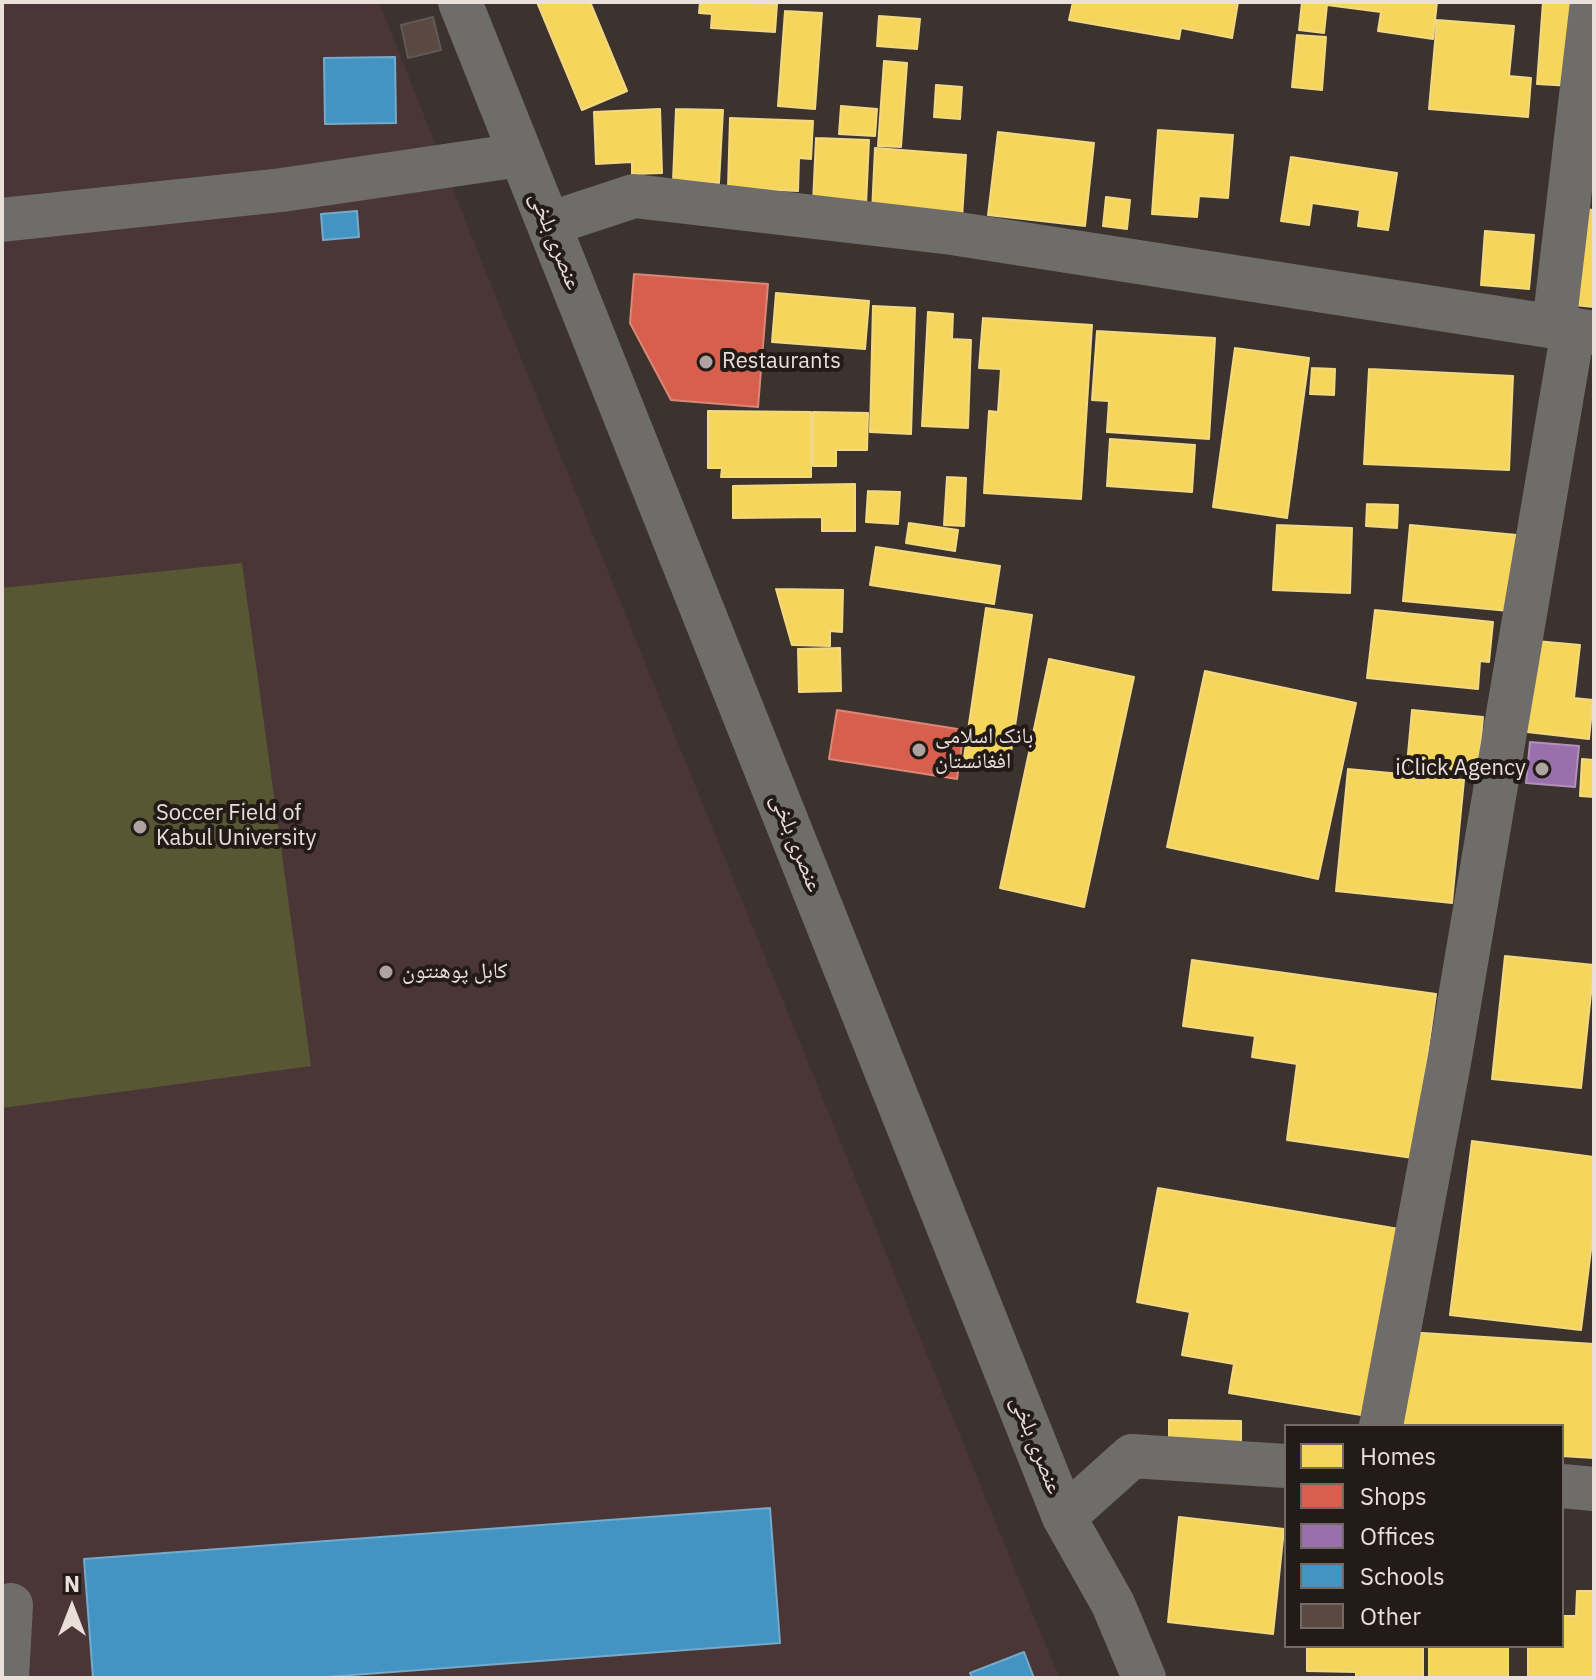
<!DOCTYPE html>
<html>
<head>
<meta charset="utf-8">
<style>
	body { margin:0 }
	#map { position:relative; width:1596px; height:1680px; overflow:hidden; background:#3d332e; font-family:"IBM Plex Sans",sans-serif }
	canvas { display:block }
	.frame { position:absolute; inset:0; border:4px solid #ebdfda; pointer-events:none }
	.legend { position:absolute; left:1284px; top:1424px; width:280px; height:224px; box-sizing:border-box; background:#231b17; border:2px solid #736965; margin:0; padding:10px 14px; list-style:none; font-size:24px; color:#ebdfda }
	.legend li { display:flex; align-items:center; gap:16px; height:40px }
	.legend b { width:40px; border:2px solid #736965 }
	.north { position:absolute; left:32px; top:1568px; width:80px; height:80px; -webkit-text-stroke:6px #231b17; paint-order:stroke; rotate:0deg; font-size:22px; font-weight:700; line-height:32px; text-align:center; color:#ebdfda }
	.north::after { content:''; display:block; margin:auto; width:28px; height:36px; background:#ebdfda; clip-path:polygon(50% 0,100% 100%,50% 72%,0 100%) }
</style>
</head>
<body>
<div id="map">
<canvas width="1596" height="1680"></canvas>
<div class="frame"></div>
<ul class="legend">
<li><b style="height:22px;background:#f6d55c"></b>Homes</li>
<li><b style="height:22px;background:#d6604d"></b>Shops</li>
<li><b style="height:22px;background:#9970ab"></b>Offices</li>
<li><b style="height:22px;background:#4393c3"></b>Schools</li>
<li><b style="height:22px;background:#594941"></b>Other</li>
</ul>
<div class="north">N</div>
</div>
<script>
const context = document.querySelector('canvas').getContext('2d');
context.lineJoin = 'round';
function paint(path, color) {
  context.fillStyle = color;
  context.fill(path, 'evenodd');
}
function poly(rows) {
  const path = new Path2D();
  for (const r of rows) {
    path.moveTo(r[0], r[1]);
    for (let i = 2; i < r.length; i += 2) path.lineTo(r[i], r[i + 1]);
  }
  return path;
}
function strokePath(path, color, width, dash) {
  context.strokeStyle = color;
  context.lineWidth = width;
  context.lineCap = dash ? 'butt' : 'round';
  context.setLineDash(dash || []);
  context.stroke(path);
}
function write(font, color, halo, rows, align = 'center') {
  context.font = font + ' "IBM Plex Sans","Noto Naskh Arabic",sans-serif';
  context.lineWidth = 8;
  context.setLineDash([]);
  context.textBaseline = 'middle';
  context.strokeStyle = halo;
  context.fillStyle = color;
  for (const [text, x, y, turn = 0] of rows) {
    context.save();
    context.translate(x, y);
    context.rotate((+turn || 0) * Math.PI / 180);
    context.textAlign = isNaN(turn) ? turn : align;
    if (halo) context.strokeText(text, 0, 0);
    context.fillText(text, 0, 0);
    context.restore();
  }
}
paint(poly([
	[2,2,379,2,483,265,1059,1678,2,1678]
]), '#4a3637');
paint(poly([
	[242,563,311,1066,2,1108,2,588]
]), '#575833');
const homes = poly([
	[537,2,590,2,627,91,582,110,537,2],
	[700,2,777,4,775,32,711,28,712,14,699,13,700,2],
	[1073,2,1238,2,1232,38,1181,28,1179,39,1069,20,1073,2],
	[1302,2,1437,2,1433,39,1378,31,1381,12,1327,5,1324,33,1299,30,1302,2],
	[1543,2,1579,2,1572,86,1537,84,1543,2],
	[785,11,822,13,815,109,778,106,785,11],
	[879,16,920,19,917,49,877,46,879,16],
	[1437,20,1514,26,1509,76,1531,78,1528,117,1429,109,1437,20],
	[1297,35,1326,37,1322,90,1292,87,1297,35],
	[884,61,907,63,901,147,878,146,884,61],
	[936,85,962,87,960,119,934,117,936,85],
	[841,106,877,109,875,136,839,134,841,106],
	[660,109,662,173,632,174,632,162,596,164,594,112,660,109],
	[676,109,723,110,719,183,673,181,676,109],
	[730,118,813,121,811,159,799,158,798,191,728,188,730,118],
	[1158,130,1233,135,1228,198,1199,196,1197,217,1152,214,1158,130],
	[998,132,1094,143,1085,226,988,215,998,132],
	[816,138,869,140,866,205,813,203,816,138],
	[875,148,966,155,962,218,872,212,875,148],
	[1291,157,1397,173,1388,230,1358,226,1360,210,1312,203,1309,225,1281,221,1291,157],
	[1106,197,1130,200,1127,229,1103,226,1106,197],
	[1582,209,1594,210,1594,307,1574,305,1582,209],
	[1485,231,1534,235,1529,289,1481,285,1485,231],
	[776,293,869,301,865,349,772,342,776,293],
	[873,306,915,308,911,434,870,432,873,306],
	[928,312,953,314,952,339,971,340,968,428,922,426,928,312],
	[983,318,1092,325,1081,499,984,493,989,411,998,412,1001,369,979,368,983,318],
	[1097,331,1215,338,1209,439,1107,432,1109,401,1092,400,1097,331],
	[1235,348,1309,358,1287,518,1213,507,1235,348],
	[1312,368,1335,369,1334,395,1310,394,1312,368],
	[1369,369,1513,376,1509,470,1364,464,1369,369],
	[708,411,811,412,811,477,721,477,722,468,708,468,708,411],
	[813,412,868,413,867,450,836,450,836,466,813,466,813,412],
	[1110,439,1195,445,1192,492,1107,486,1110,439],
	[947,477,966,478,964,526,944,525,947,477],
	[855,484,855,531,822,531,822,517,733,518,733,486,855,484],
	[868,491,900,492,898,524,866,522,868,491],
	[1367,504,1398,505,1397,528,1366,526,1367,504],
	[909,523,958,530,955,551,906,543,909,523],
	[1277,525,1352,528,1350,593,1273,590,1277,525],
	[1410,525,1517,535,1509,611,1403,601,1410,525],
	[876,547,1000,566,994,604,870,585,876,547],
	[776,589,843,590,842,632,830,631,830,646,792,645,776,589],
	[986,608,1032,615,1009,765,964,758,986,608],
	[1375,610,1493,622,1489,662,1480,661,1478,689,1367,678,1375,610],
	[1536,641,1580,645,1574,698,1593,700,1589,739,1527,732,1536,641],
	[840,648,841,691,799,692,798,649,840,648],
	[1049,659,1134,677,1084,907,1000,888,1049,659],
	[1205,671,1356,703,1318,879,1167,847,1205,671],
	[1412,710,1483,717,1478,772,1407,765,1412,710],
	[1582,759,1594,760,1594,797,1580,796,1582,759],
	[1348,769,1464,780,1452,903,1336,891,1348,769],
	[1505,956,1594,965,1581,1088,1492,1079,1505,956],
	[1192,960,1436,994,1413,1158,1287,1140,1297,1064,1252,1057,1255,1036,1183,1026,1192,960],
	[1472,1141,1594,1157,1594,1226,1581,1330,1450,1315,1472,1141],
	[1158,1188,1399,1229,1367,1416,1229,1393,1234,1364,1182,1355,1190,1312,1137,1302,1158,1188],
	[1407,1332,1594,1344,1594,1458,1562,1456,1562,1426,1402,1426,1407,1332],
	[1169,1420,1241,1421,1241,1446,1169,1446,1169,1420],
	[1179,1517,1284,1529,1273,1634,1168,1622,1179,1517],
	[1577,1591,1594,1591,1594,1678,1528,1678,1528,1646,1562,1646,1562,1616,1576,1616,1577,1591],
	[1307,1646,1423,1646,1423,1678,1356,1678,1356,1672,1307,1671,1307,1646],
	[1429,1646,1508,1646,1508,1678,1429,1678,1429,1646]
]);
paint(homes, '#f6d55c');
strokePath(homes, '#f3d882', 2);
const shops = poly([
	[634,274,768,284,758,407,671,400,630,323,634,274],
	[837,710,964,730,957,779,829,759,837,710]
]);
paint(shops, '#d6604d');
strokePath(shops, '#dc8677', 2);
const offices = poly([
	[1530,742,1579,746,1575,787,1526,783,1530,742]
]);
paint(offices, '#9970ab');
strokePath(offices, '#b291b9', 2);
const schools = poly([
	[395,57,396,123,325,124,324,58,395,57],
	[357,211,359,237,323,240,321,214,357,211],
	[770,1508,780,1643,312,1678,93,1678,84,1559,770,1508],
	[1024,1652,1034,1678,972,1678,970,1673,1024,1652]
]);
paint(schools, '#4393c3');
strokePath(schools, '#75aaca', 2);
const building = poly([
	[433,17,441,50,408,58,401,25,433,17]
]);
paint(building, '#594941');
strokePath(building, '#615955', 2);
strokePath(poly([
	[460,2,1064,1517,1113,1604,1144,1678],
	[2,220,282,190,520,155],
	[549,224,634,196,952,233,1594,333],
	[1554,326,1592,2],
	[1381,1426,1450,1057,1573,330],
	[1562,1486,1594,1489],
	[1064,1517,1132,1456,1286,1466],
	[7,1678,11,1605]
]), '#6f6d6a', 44);
for (const [x, y, r, color] of [
	[706,362,8,"#aea39e"],
	[919,750,8,"#aea39e"],
	[1542,769,8,"#aea39e"],
	[140,827,8,"#aea39e"],
	[386,972,8,"#aea39e"]
]) {
  const dot = new Path2D();
  dot.arc(x, y, r, 0, 2 * Math.PI);
  context.fillStyle = color;
  context.fill(dot);
  strokePath(dot, '#231b17', 3);
}
write('22px', '#ebdfda', '#231b17', [
	["عنصری بلخی",555,241,68],
	["عنصری بلخی",796,843,68],
	["عنصری بلخی",1036,1445,68]
]);
write('22px', '#ebdfda', '#231b17', [
	["Restaurants",722,362],
	["بانک اسلامی",935,737],
	["افغانستان",935,762],
	["iClick Agency",1526,769,"right"],
	["Soccer Field of",156,814],
	["Kabul University",156,839],
	["کابل پوهنتون",402,972]
], 'left');
</script>
</body>
</html>
